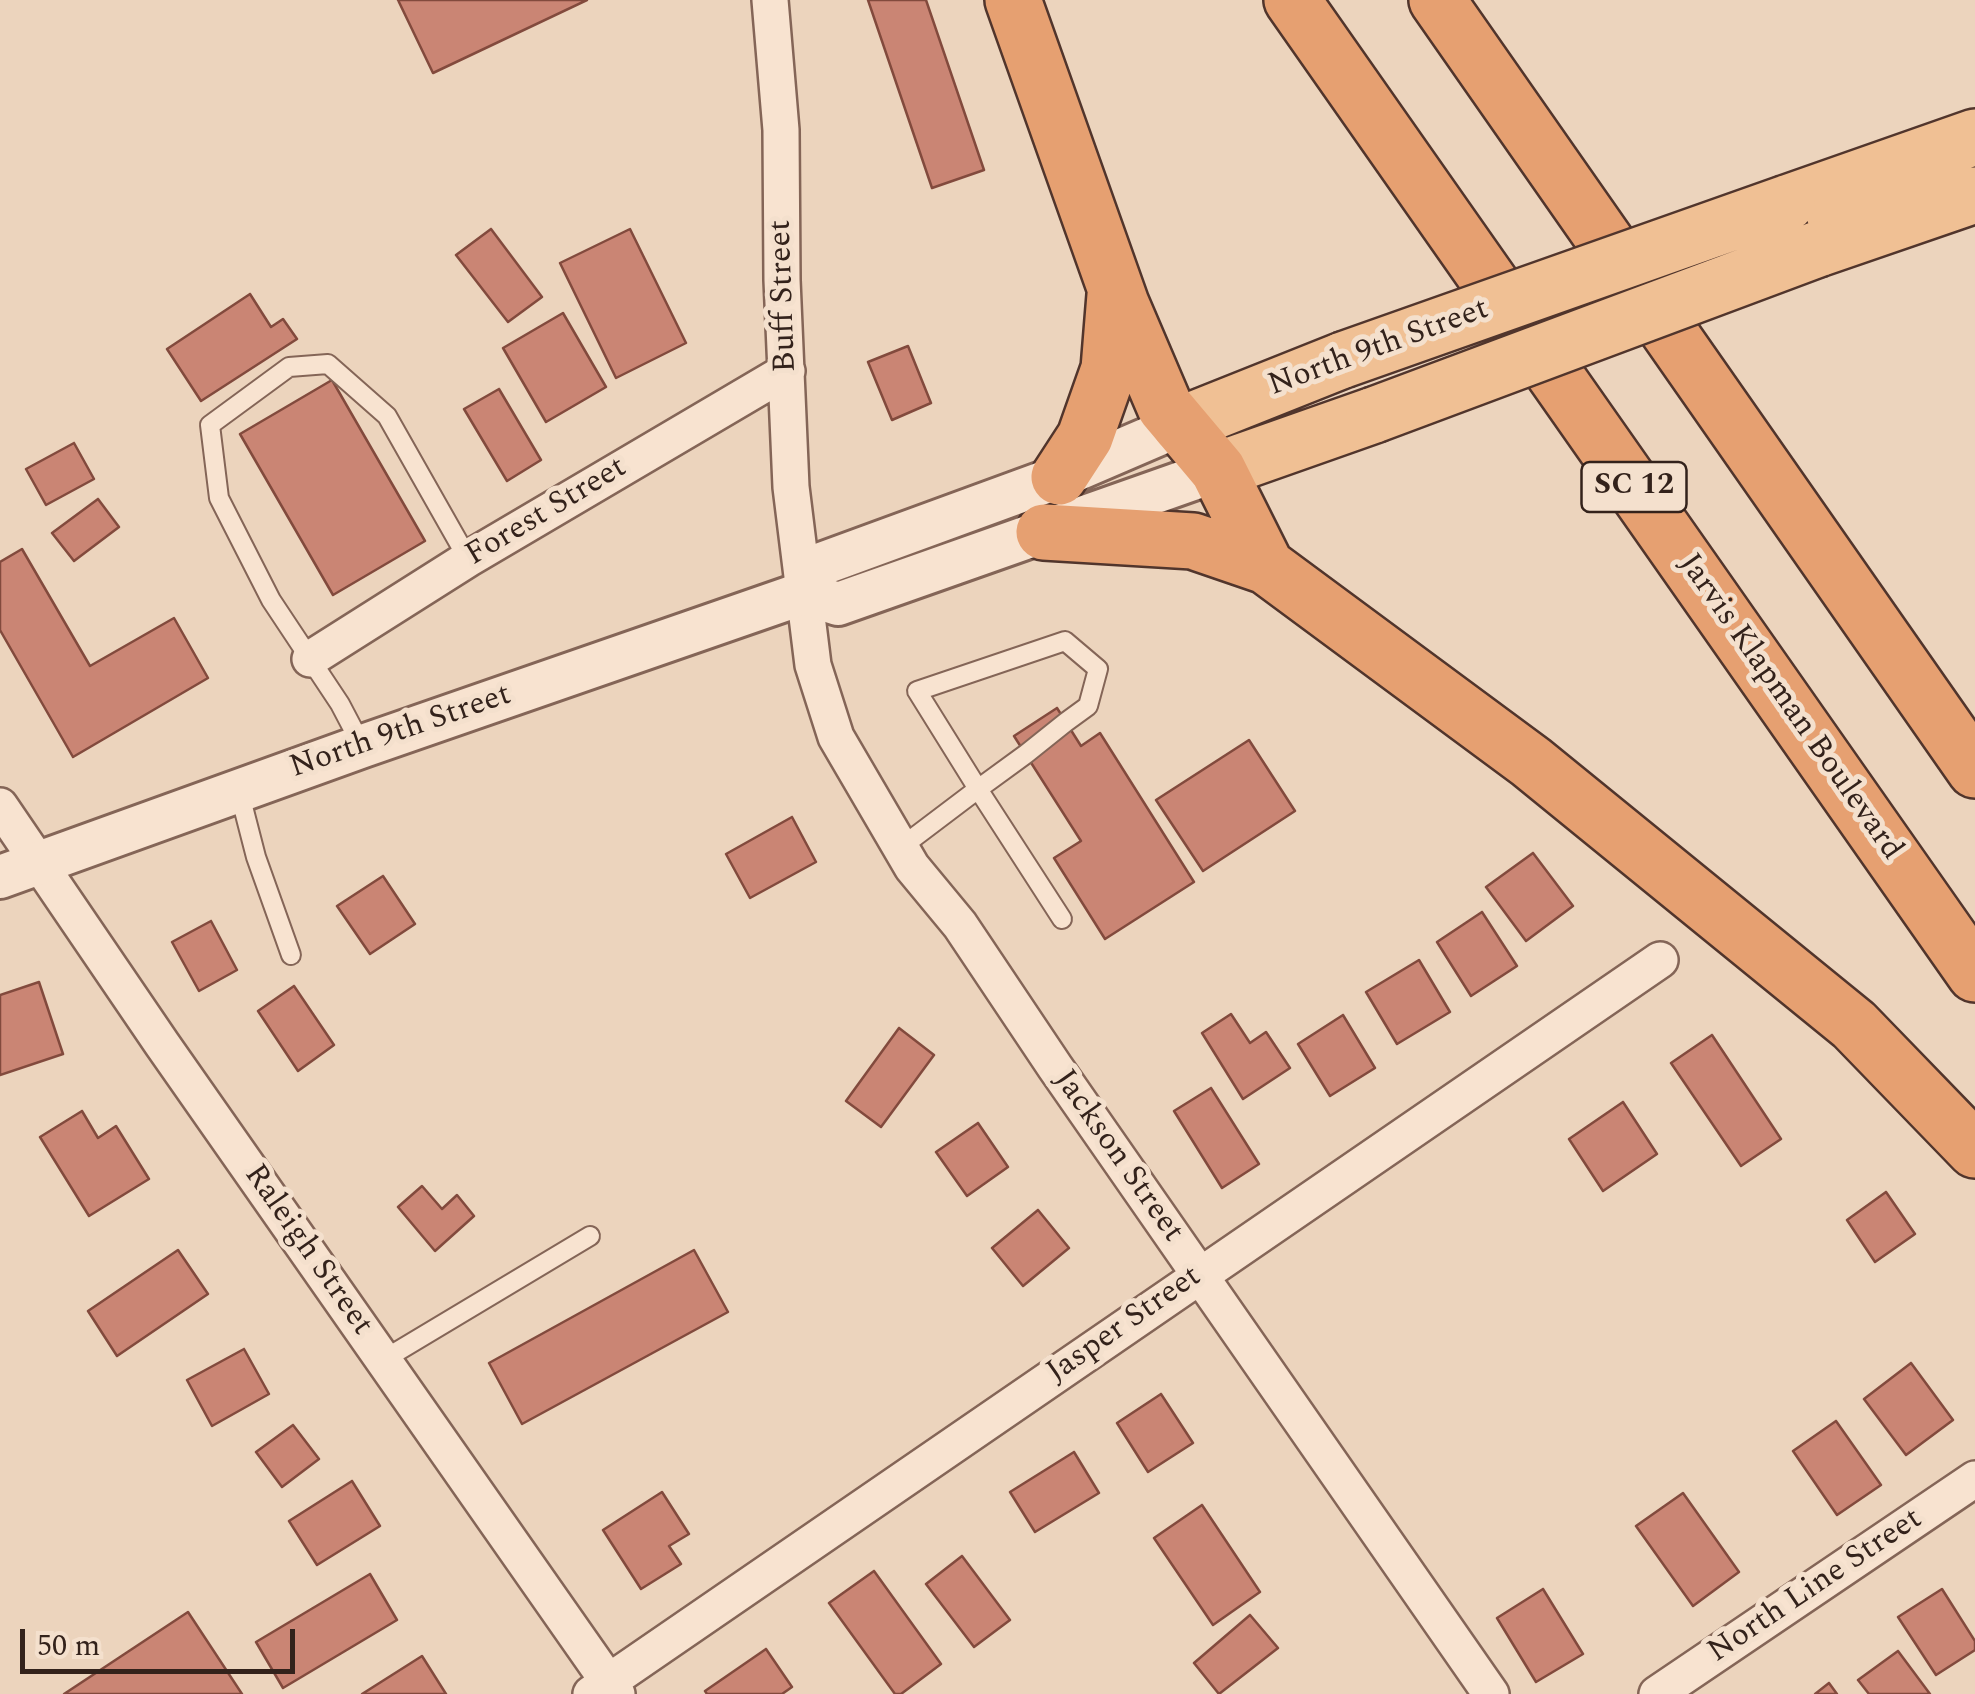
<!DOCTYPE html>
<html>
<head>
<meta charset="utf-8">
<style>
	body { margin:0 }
	#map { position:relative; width:1975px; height:1694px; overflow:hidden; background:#ecd4bd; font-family:Spectral,serif }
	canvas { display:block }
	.scale { position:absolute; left:20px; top:1629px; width:275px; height:45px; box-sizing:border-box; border:5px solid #33221b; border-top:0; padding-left:12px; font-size:30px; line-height:35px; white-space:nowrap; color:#33221b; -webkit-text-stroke:8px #f4e0cd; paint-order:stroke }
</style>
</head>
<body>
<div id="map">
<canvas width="1975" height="1694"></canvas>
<div class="scale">50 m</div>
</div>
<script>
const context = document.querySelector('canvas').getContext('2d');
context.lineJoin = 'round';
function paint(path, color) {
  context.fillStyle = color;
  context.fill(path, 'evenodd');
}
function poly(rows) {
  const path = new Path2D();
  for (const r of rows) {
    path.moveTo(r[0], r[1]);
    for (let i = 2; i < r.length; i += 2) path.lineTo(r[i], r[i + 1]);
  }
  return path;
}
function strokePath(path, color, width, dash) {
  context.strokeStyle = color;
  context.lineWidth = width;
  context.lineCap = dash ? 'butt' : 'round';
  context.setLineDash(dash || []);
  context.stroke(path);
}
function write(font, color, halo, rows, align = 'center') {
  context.font = font + ' Spectral,serif';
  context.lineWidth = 10;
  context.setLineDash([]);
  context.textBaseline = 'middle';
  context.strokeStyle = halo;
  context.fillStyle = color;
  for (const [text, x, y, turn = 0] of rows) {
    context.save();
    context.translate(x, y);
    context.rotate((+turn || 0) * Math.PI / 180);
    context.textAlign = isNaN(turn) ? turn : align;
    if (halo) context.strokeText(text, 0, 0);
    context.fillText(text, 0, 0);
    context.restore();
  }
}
const building = poly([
	[398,0,587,0,433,73,398,0],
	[868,0,926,0,984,170,932,188,868,0],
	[491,229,542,297,508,322,456,255,491,229],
	[630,229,686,343,616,378,560,263,630,229],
	[250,294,271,327,283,319,297,339,201,401,167,349,250,294],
	[563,313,606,387,546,422,503,348,563,313],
	[908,346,931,403,892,420,868,362,908,346],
	[332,380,425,541,333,595,240,434,332,380],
	[499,389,541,460,507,481,464,409,499,389],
	[74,443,94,479,46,505,26,469,74,443],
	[98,499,119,527,74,561,52,533,98,499],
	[22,549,90,666,174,618,208,678,73,757,0,630,0,562,22,549],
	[1057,708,1081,746,1100,733,1194,882,1105,939,1054,858,1081,841,1014,736,1057,708],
	[1249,740,1295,811,1203,871,1156,800,1249,740],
	[792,817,816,862,750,898,726,854,792,817],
	[1533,853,1573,906,1526,941,1486,887,1533,853],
	[383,876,415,924,370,954,337,906,383,876],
	[1482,912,1517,966,1471,996,1437,942,1482,912],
	[211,921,237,970,199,991,172,942,211,921],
	[1419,960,1450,1012,1397,1044,1366,992,1419,960],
	[39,982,63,1054,0,1075,0,995,39,982],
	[294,986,334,1045,298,1071,258,1011,294,986],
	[1231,1014,1250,1043,1266,1032,1290,1068,1243,1099,1202,1033,1231,1014],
	[1343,1015,1375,1068,1330,1096,1298,1044,1343,1015],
	[899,1028,934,1055,881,1127,846,1101,899,1028],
	[1712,1035,1781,1139,1741,1166,1671,1063,1712,1035],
	[1211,1088,1259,1164,1222,1188,1174,1111,1211,1088],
	[1623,1102,1657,1154,1603,1191,1569,1139,1623,1102],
	[82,1111,98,1138,116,1126,149,1179,89,1216,40,1137,82,1111],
	[978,1123,1008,1167,967,1196,936,1152,978,1123],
	[422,1186,442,1209,457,1195,474,1216,435,1251,398,1207,422,1186],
	[1886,1192,1915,1234,1875,1262,1847,1220,1886,1192],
	[1038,1210,1069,1248,1023,1286,992,1248,1038,1210],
	[178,1250,208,1294,117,1356,88,1311,178,1250],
	[694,1250,728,1312,522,1424,489,1363,694,1250],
	[244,1349,269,1394,212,1426,187,1380,244,1349],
	[1911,1363,1953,1420,1906,1455,1864,1399,1911,1363],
	[1161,1394,1193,1443,1148,1472,1117,1423,1161,1394],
	[1836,1421,1881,1485,1837,1515,1793,1451,1836,1421],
	[293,1425,319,1459,282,1487,256,1452,293,1425],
	[1074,1452,1099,1493,1035,1532,1010,1492,1074,1452],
	[352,1481,380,1526,317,1565,289,1521,352,1481],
	[662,1492,689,1534,669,1546,681,1564,641,1589,603,1530,662,1492],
	[1683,1493,1739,1572,1693,1606,1636,1526,1683,1493],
	[1202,1505,1260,1592,1213,1625,1154,1538,1202,1505],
	[962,1556,1010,1620,974,1647,926,1584,962,1556],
	[874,1571,941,1664,901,1694,895,1694,829,1603,874,1571],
	[370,1574,397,1620,283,1688,256,1642,370,1574],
	[1543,1589,1583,1654,1536,1682,1497,1618,1543,1589],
	[1942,1589,1975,1641,1975,1650,1936,1675,1898,1617,1942,1589],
	[188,1612,242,1694,64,1694,188,1612],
	[1250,1615,1278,1648,1219,1694,1194,1663,1250,1615],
	[766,1649,792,1687,782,1694,707,1694,705,1691,766,1649],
	[1898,1651,1930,1694,1869,1694,1858,1680,1898,1651],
	[422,1656,446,1694,362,1694,422,1656],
	[1829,1683,1837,1694,1815,1694,1829,1683]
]);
paint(building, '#ca8574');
strokePath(building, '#824a3d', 2.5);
const service = poly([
	[362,746,340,704,271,600,219,498,210,425,289,367,328,364,387,416,468,559],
	[239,791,256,857,291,955],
	[900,848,978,789,1026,754,1066,722,1088,706,1098,669,1065,641,917,691,978,789,1062,919],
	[383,1360,590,1236]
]);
const minor = poly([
	[770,0,781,130,782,280,791,487,813,665,836,737,912,867,960,925,1055,1067,1491,1694],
	[310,659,468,559,787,371],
	[0,806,162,1044,617,1694],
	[591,1694,1660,960],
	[1657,1694,1975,1479]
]);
const tertiary = poly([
	[804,593,816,566,1059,477,1180,425],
	[0,877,363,746,804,593,838,604,1218,470]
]);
const primary = poly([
	[1787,203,1975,137],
	[1818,249,1975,195],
	[1180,425,1343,360],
	[1218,470,1374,415]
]);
const trunk = poly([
	[1013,0,1121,304,1165,407,1218,470,1266,566,1531,762,1854,1025,1975,1150],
	[1292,0,1975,974],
	[1437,0,1975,770],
	[1059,477,1085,437,1109,369,1115,295],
	[1044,532,1193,541,1266,566]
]);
strokePath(service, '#846557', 22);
strokePath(minor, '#846557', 40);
strokePath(tertiary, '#846557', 48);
strokePath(primary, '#51352c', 60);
strokePath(trunk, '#51352c', 60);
strokePath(service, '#f8e3d0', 18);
strokePath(minor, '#f8e3d0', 35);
strokePath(tertiary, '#f8e3d0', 42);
strokePath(primary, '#f0c094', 55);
strokePath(trunk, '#e6a071', 55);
const primaryBridge = poly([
	[1343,360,1787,203],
	[1374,415,1818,249]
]);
strokePath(primaryBridge, '#51352c', 60, []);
strokePath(primaryBridge, '#f0c094', 55);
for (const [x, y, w] of [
	[1634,487,105]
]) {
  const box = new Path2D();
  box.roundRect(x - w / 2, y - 25, w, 50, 8);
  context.fillStyle = '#f4e0cd';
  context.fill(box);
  strokePath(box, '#33221b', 2.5);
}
write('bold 30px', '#33221b', null, [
	["SC 12",1634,487]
]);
write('32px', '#33221b', '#f4e0cd', [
	["Buff Street",785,296,-92],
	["North 9th Street",1379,349,-20],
	["Forest Street",547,513,-31],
	["Jarvis Klapman Boulevard",1789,708,55],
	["North 9th Street",401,733,-19],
	["Jackson Street",1117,1157,55],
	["Raleigh Street",307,1251,55],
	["Jasper Street",1125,1326,-35],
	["North Line Street",1816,1587,-34]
]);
</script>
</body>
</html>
